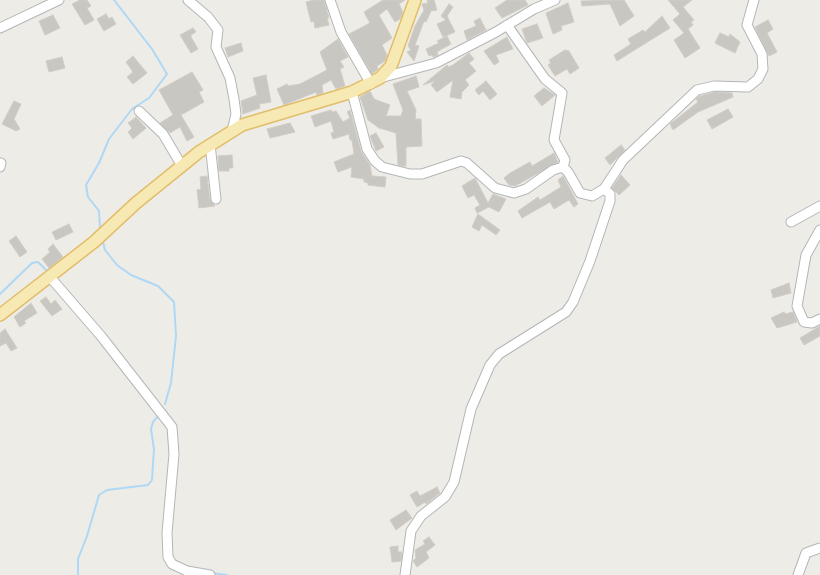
<!DOCTYPE html>
<html>
<head>
<meta charset="utf-8">
<style>
	body { margin:0 }
	canvas { display:block; background:#eeece6 }
</style>
</head>
<body>
<canvas width="820" height="575"></canvas>
<script>
const context = document.querySelector('canvas').getContext('2d');
context.lineJoin = 'round';
function poly(rows) {
  const path = new Path2D();
  for (const r of rows) {
    path.moveTo(r[0], r[1]);
    for (let i = 2; i < r.length; i += 2) path.lineTo(r[i], r[i + 1]);
  }
  return path;
}
function strokePath(path, color, width, dash) {
  context.strokeStyle = color;
  context.lineWidth = width;
  context.lineCap = dash ? 'butt' : 'round';
  context.setLineDash(dash || []);
  context.stroke(path);
}
function paint(path, color) {
  context.fillStyle = color;
  context.fill(path, 'evenodd');
}
strokePath(poly([
	[100,229,99,211,88,197,86,185,99,163,109,139,132,109,149,98,167,74,152,49,114,0],
	[103,242,105,250,117,265,131,275,158,286,174,302,176,336,171,383,165,404],
	[0,294,32,263,38,262,47,271],
	[212,573,227,575],
	[78,575,78,559,87,536,99,495,107,490,148,485,152,480,154,449,151,429,153,422,159,415]
]), '#aed8f5', 2);
const building = poly([
	[80,0,87,0,91,6,87,8,94,20,85,25,72,4,80,0],
	[314,0,324,0,329,18,327,18,329,25,315,28,314,21,311,22,306,2,314,0],
	[383,0,405,0,399,4,403,12,400,19,395,22,387,9,379,15,392,38,382,45,387,55,385,61,377,66,378,69,372,74,349,34,370,23,364,12,383,0],
	[427,0,434,0,437,10,431,11,426,22,424,21,415,45,419,46,414,61,407,52,411,50,408,46,415,26,424,10,422,4,428,3,427,0],
	[507,0,525,0,528,5,502,18,495,8,507,0],
	[624,0,634,16,620,26,610,4,582,6,581,1,624,0],
	[668,0,692,0,683,7,694,20,691,22,693,25,688,29,700,48,685,58,674,40,684,33,673,20,680,14,668,0],
	[568,3,574,22,561,26,562,30,553,34,546,13,568,3],
	[449,4,453,7,447,16,455,32,443,37,437,24,446,20,441,16,449,4],
	[106,14,109,19,112,17,116,24,104,31,97,19,106,14],
	[53,15,60,28,45,35,39,21,53,15],
	[662,16,670,28,617,61,614,55,631,44,628,39,643,30,645,32,662,16],
	[480,18,486,30,467,40,464,31,476,26,474,21,480,18],
	[768,20,773,29,767,33,777,52,769,56,755,27,768,20],
	[537,24,543,38,527,43,522,29,537,24],
	[193,28,196,32,191,35,191,37,198,49,191,53,180,35,193,28],
	[720,33,729,37,730,34,740,42,735,53,715,43,720,33],
	[447,36,451,44,440,50,437,52,438,55,433,57,432,55,429,56,426,49,439,43,437,41,447,36],
	[507,37,513,49,496,55,499,62,494,65,484,51,507,37],
	[338,39,348,57,340,61,344,67,340,69,345,86,336,89,331,80,322,85,323,93,317,95,316,92,284,105,277,89,287,84,288,86,300,84,327,70,320,52,338,39],
	[241,43,243,51,228,57,225,48,241,43],
	[565,50,569,51,579,68,570,74,567,69,555,76,548,65,551,63,549,60,565,50],
	[469,53,474,59,469,63,476,71,465,80,469,85,462,92,461,99,450,97,453,80,437,92,431,85,435,81,423,85,447,65,449,67,453,65,469,53],
	[133,56,147,73,133,84,127,77,133,72,126,62,133,56],
	[62,57,65,68,49,72,46,61,62,57],
	[192,72,203,90,199,92,204,102,181,115,194,137,187,141,180,127,170,133,160,123,173,115,159,90,192,72],
	[266,75,271,102,259,104,260,108,243,114,241,101,257,95,253,78,266,75],
	[416,76,419,87,407,91,416,110,415,119,421,119,422,146,406,147,406,166,402,166,398,165,396,133,379,128,368,120,360,97,370,91,374,99,390,105,386,116,401,116,403,110,393,84,416,76],
	[486,81,497,94,490,100,483,91,479,95,475,90,486,81],
	[544,88,555,95,542,106,534,96,544,88],
	[715,92,732,93,733,97,698,112,673,130,670,124,698,102,696,99,700,96,715,92],
	[14,101,21,104,14,119,20,129,16,131,2,124,14,101],
	[728,109,733,117,712,129,707,120,728,109],
	[331,110,332,112,336,111,343,122,350,118,347,112,350,110,361,151,370,165,372,176,386,177,385,187,368,185,368,183,364,182,364,179,351,177,352,167,338,172,334,162,354,154,352,140,350,140,349,134,333,139,331,133,334,132,331,121,315,127,311,116,331,110],
	[136,117,146,128,133,139,128,132,132,128,128,123,136,117],
	[290,123,295,132,270,138,267,129,290,123],
	[376,133,384,147,376,151,370,136,376,133],
	[621,145,625,150,610,165,605,158,621,145],
	[554,153,558,162,515,186,509,185,504,178,510,173,530,162,532,166,554,153],
	[232,155,233,168,229,168,229,171,219,171,218,156,232,155],
	[621,175,630,185,619,195,612,188,621,175],
	[207,176,210,200,215,206,199,208,197,190,201,189,200,177,207,176],
	[563,176,578,204,574,207,569,200,554,209,550,202,522,218,518,211,538,197,540,200,561,187,558,180,563,176],
	[475,178,488,203,493,194,506,199,499,212,489,207,477,213,475,208,480,205,474,195,468,198,462,186,475,178],
	[478,214,500,230,496,235,482,225,479,231,472,227,478,214],
	[69,224,73,232,56,240,52,232,69,224],
	[16,236,27,252,20,257,9,241,16,236],
	[53,244,63,257,49,268,42,259,50,252,48,249,53,244],
	[789,283,791,293,773,298,771,290,789,283],
	[46,297,51,304,55,300,62,309,52,316,40,301,46,297],
	[31,303,37,313,24,321,26,323,20,327,14,317,31,303],
	[784,312,785,314,793,312,797,322,777,328,771,318,784,312],
	[820,326,820,336,804,345,800,338,820,326],
	[5,329,17,348,11,351,6,343,0,346,0,333,5,329],
	[437,487,440,493,426,504,425,502,417,507,410,495,417,491,420,496,437,487],
	[406,510,412,518,396,530,390,520,406,510],
	[429,537,435,545,426,552,429,558,417,567,413,561,416,558,415,550,425,544,423,541,429,537],
	[398,546,398,552,402,552,401,561,392,562,390,547,398,546]
]);
paint(building, '#c9c7c2');
strokePath(building, '#d2cdc5', 1);
const minor = poly([
	[188,0,208,17,218,30,216,47,230,78,234,99,236,114,232,131],
	[330,0,341,32,371,84],
	[507,25,545,79,562,93,554,140,565,160,563,167],
	[0,28,59,0],
	[380,78,436,63,496,32,534,9,555,0],
	[352,92,367,149,375,161,382,167,410,174,422,174,461,161,467,163,495,188,514,193,526,189,553,170,563,167,568,172,580,193,592,196,604,189,623,160,697,90,714,86,748,87,758,79,763,69,762,54,747,25,754,0],
	[139,111,163,134,182,166],
	[210,144,216,199],
	[0,167,1,163],
	[791,222,820,206],
	[820,230,806,255,797,306,804,322,812,323,820,319],
	[50,277,101,336,172,427,174,454,167,533,168,557,172,564,187,571,210,575],
	[405,575,411,531,421,516,445,497,454,482,471,409,490,365,499,354,566,312,573,302,590,261,610,201,610,194,604,189],
	[798,575,806,553,820,548]
]);
const major = poly([
	[0,315,94,242,136,203,199,152,223,137,242,125,352,92,380,78,391,66,415,0]
]);
strokePath(minor, '#b3b6b9', 11);
strokePath(major, '#e2be6b', 14);
strokePath(minor, '#fff', 9);
strokePath(major, '#f6e9b3', 11);
</script>
</body>
</html>
